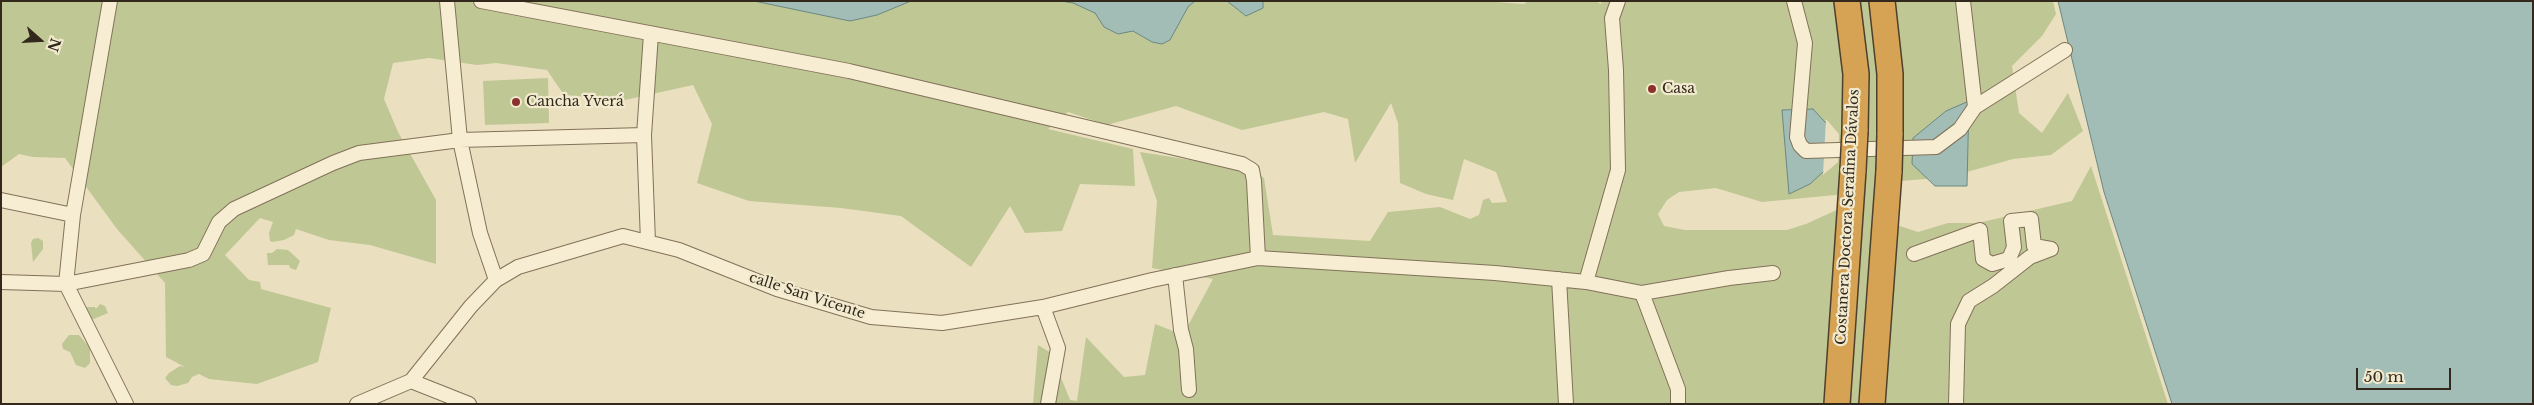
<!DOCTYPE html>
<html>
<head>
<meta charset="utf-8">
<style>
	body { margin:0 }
	#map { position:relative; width:2534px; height:405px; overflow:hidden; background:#eadfbf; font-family:"Libre Baskerville",serif }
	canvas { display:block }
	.frame { position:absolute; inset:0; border:2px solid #32281c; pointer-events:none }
	.north { position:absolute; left:15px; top:15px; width:50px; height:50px; -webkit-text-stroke:4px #f2eace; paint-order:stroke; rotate:109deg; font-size:14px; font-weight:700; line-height:20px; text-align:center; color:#32281c }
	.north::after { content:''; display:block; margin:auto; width:18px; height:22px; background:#32281c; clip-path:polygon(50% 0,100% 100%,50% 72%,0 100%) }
	.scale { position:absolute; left:2356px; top:368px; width:95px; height:22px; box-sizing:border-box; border:2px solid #32281c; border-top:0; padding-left:6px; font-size:15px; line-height:18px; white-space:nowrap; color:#32281c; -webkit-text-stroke:4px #f2eace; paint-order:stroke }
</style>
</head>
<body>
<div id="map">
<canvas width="2534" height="405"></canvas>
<div class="frame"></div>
<div class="north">N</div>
<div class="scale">50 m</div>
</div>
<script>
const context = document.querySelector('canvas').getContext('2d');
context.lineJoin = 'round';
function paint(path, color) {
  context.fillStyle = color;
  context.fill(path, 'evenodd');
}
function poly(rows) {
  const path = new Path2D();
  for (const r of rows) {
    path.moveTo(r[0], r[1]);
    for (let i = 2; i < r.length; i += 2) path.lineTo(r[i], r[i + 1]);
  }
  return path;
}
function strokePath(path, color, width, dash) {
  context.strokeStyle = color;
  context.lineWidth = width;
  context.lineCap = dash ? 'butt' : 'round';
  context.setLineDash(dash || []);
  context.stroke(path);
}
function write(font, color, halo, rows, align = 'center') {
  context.font = font + ' "Libre Baskerville",serif';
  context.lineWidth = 4.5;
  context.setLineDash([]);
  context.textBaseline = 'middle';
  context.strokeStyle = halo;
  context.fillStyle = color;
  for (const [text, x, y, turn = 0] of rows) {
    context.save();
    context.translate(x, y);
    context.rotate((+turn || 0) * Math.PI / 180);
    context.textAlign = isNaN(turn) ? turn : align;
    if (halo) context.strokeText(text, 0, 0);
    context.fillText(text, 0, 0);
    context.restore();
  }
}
paint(poly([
	[1,1,1482,1,1524,4,1528,1,1596,1,1601,4,1602,1,2053,1,2056,14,2042,36,2012,66,2019,113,2042,133,2068,93,2083,131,2051,155,2013,159,1949,177,1888,182,1882,220,1918,232,1948,223,1978,223,2072,201,2091,166,2168,404,1033,404,1038,345,1051,353,1070,400,1077,401,1086,337,1124,377,1145,375,1155,324,1183,335,1213,279,1152,268,1157,201,1140,152,1197,161,1236,156,1264,178,1273,235,1370,241,1388,212,1440,207,1470,219,1479,215,1483,200,1489,198,1492,203,1507,202,1496,172,1464,159,1453,200,1426,194,1400,183,1398,123,1391,103,1355,163,1348,119,1324,112,1242,130,1176,106,1107,125,1068,112,1048,129,1133,149,1135,186,1080,184,1062,231,1025,233,1010,206,971,267,901,216,841,208,749,201,697,183,712,124,693,85,625,100,564,95,547,70,496,63,477,65,429,58,393,63,384,99,398,132,436,200,436,264,370,245,329,240,296,229,294,235,284,240,272,242,270,241,269,233,273,222,260,218,225,255,249,280,260,282,261,289,331,308,318,362,348,404,318,362,257,384,209,379,199,374,192,377,188,383,177,386,171,385,165,378,169,373,180,366,185,367,166,357,165,283,117,229,65,158,33,157,19,154,1,167],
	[1716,188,1762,202,1856,193,1841,208,1806,224,1787,230,1685,230,1664,226,1658,214,1667,200,1679,192],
	[548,78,549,123,485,125,483,81],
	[38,238,43,241,43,249,33,262,31,243,33,239],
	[277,249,288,250,300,261,296,270,290,268,289,265,268,265,267,253,272,253],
	[100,304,105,306,108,313,89,321,83,307,95,307,96,309],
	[69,335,79,335,90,348,90,363,85,368,76,365,70,352,63,349,62,344]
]), '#bfc794');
const water = poly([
	[754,1,911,1,877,15,850,21,754,1],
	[1061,1,1195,1,1188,7,1170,40,1162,44,1152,42,1133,31,1118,34,1104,27,1095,13,1073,3,1061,1],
	[1227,1,1263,1,1263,8,1246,16,1227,1],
	[2058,1,2533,1,2533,404,2172,404,2104,192,2058,1],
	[1969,101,1967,186,1935,186,1912,164,1913,138,1946,111,1969,101],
	[1813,109,1836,134,1835,161,1810,184,1789,194,1782,110,1813,109]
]);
paint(water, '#a2bcb6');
strokePath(water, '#6a8983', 1);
paint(poly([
	[1826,119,1839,134,1838,162,1823,175]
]), '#eadfbf');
const street = poly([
	[110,1,73,215,66,284,126,404],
	[447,1,460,140,480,233,496,280],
	[481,1,849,71,1242,164,1252,170,1254,181,1258,258],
	[1794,1,1805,43,1797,137,1800,145,1806,151,1936,147,1960,129,1975,107,2065,50],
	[1963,1,1975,107],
	[1,200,73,215],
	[648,242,644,135,651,34],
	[1914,254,1980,230,1983,259,1992,264,2009,259,2014,247,2011,221,2031,219,2034,246,2051,249,2030,257,1993,286,1969,301,1958,324,1956,404],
	[1175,275,1181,330,1186,349,1189,390],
	[1559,279,1566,404],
	[1,282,66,284,189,260,203,254,219,222,234,209,333,163,359,153,460,140,644,135],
	[1586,282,1618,170,1616,70,1612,18,1618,1],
	[1642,293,1678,389,1678,404],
	[1043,307,1058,348,1048,404],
	[411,381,471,306,496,280,518,267,623,236,679,250,777,289,871,317,942,323,1043,307,1152,280,1258,258,1495,273,1586,282,1642,293,1729,278,1773,273],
	[357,404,411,381,469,404]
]);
const highway = poly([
	[1847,1,1856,74,1855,131],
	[1882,1,1890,74,1890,135],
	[1837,404,1853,170],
	[1872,404,1889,171]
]);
strokePath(street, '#827159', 16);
strokePath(highway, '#4f3f2d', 28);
strokePath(street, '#f6edd2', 14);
strokePath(highway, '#d6a354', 25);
const highwayBridge = poly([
	[1853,170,1855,131],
	[1889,171,1890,135]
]);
strokePath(highwayBridge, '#4f3f2d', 28, []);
strokePath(highwayBridge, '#d6a354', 25);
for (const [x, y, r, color] of [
	[1652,89,5,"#8d312d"],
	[516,102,5,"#8d312d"]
]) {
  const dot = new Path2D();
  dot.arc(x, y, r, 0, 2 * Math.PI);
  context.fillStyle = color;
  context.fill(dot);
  strokePath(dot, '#f2eace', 2);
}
write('14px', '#32281c', '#f2eace', [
	["Casa",1662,89],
	["Cancha Yverá",526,102]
], 'left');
write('14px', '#32281c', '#f2eace', [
	["Costanera Doctora Serafina Dávalos",1848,217,-87],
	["calle San Vicente",807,296,18]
]);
</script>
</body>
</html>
